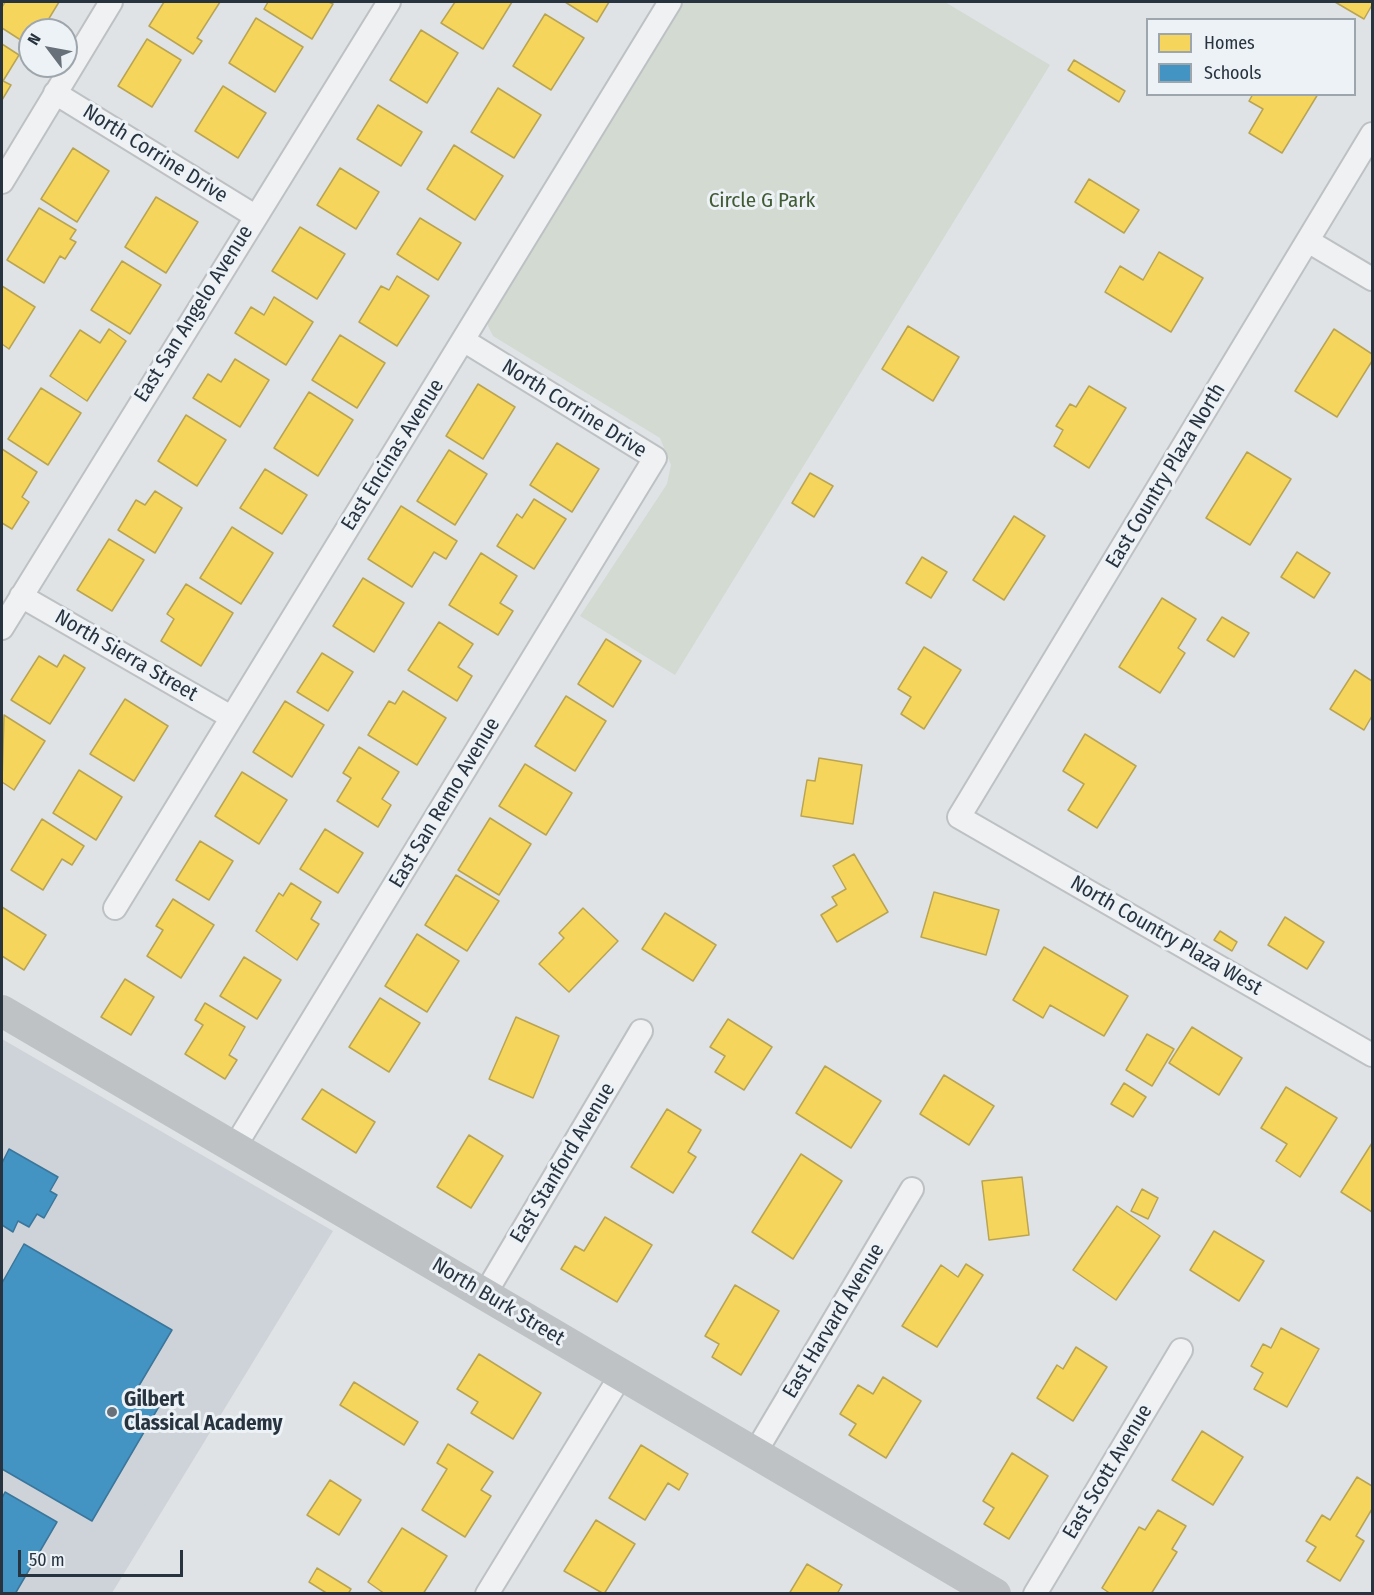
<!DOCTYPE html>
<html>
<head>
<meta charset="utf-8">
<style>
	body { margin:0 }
	#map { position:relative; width:1374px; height:1595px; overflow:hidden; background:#e0e3e6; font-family:"Fira Sans Condensed",sans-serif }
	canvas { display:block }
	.frame { position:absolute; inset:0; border:3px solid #27333f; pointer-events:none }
	.legend { position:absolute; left:1146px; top:18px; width:210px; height:78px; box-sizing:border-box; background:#edf2f6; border:2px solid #9ea6ad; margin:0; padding:8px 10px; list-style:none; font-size:18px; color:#27333f }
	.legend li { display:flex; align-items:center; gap:12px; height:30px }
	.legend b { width:30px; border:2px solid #9ea6ad }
	.north { position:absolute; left:18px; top:18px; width:60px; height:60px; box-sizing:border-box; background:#edf2f6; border:2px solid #9ea6ad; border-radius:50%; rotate:302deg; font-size:16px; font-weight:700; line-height:24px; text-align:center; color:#27333f }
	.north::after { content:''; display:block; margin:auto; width:21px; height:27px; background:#687179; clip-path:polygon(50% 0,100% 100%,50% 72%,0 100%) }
	.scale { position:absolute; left:18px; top:1550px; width:165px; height:27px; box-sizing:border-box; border:3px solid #27333f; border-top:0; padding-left:8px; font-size:18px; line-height:21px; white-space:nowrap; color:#27333f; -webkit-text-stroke:4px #edf2f6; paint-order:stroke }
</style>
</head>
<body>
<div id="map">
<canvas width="1374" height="1595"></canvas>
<div class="frame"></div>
<ul class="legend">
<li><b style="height:16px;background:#f6d55c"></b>Homes</li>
<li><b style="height:16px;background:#4393c3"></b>Schools</li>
</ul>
<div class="north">N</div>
<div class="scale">50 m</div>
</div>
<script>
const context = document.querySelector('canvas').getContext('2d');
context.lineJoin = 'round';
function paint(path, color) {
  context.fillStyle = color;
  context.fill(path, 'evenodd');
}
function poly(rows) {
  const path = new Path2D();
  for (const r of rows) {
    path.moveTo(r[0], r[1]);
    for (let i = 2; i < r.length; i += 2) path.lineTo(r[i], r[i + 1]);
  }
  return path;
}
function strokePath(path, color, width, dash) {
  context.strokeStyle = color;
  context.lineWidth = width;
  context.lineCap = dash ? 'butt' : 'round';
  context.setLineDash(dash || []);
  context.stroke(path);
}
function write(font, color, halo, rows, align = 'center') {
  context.font = font + ' "Fira Sans Condensed",sans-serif';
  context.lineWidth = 6;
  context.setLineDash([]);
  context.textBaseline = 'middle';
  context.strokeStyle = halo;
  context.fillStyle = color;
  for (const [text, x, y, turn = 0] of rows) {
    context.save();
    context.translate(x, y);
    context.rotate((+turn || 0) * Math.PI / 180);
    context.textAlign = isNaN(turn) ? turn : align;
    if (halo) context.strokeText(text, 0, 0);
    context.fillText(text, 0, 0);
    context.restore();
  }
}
paint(poly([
	[2,1039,333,1231,112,1593,2,1593]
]), '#ced3d9');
paint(poly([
	[679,2,945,2,1050,65,675,675,580,616,667,484,671,465,660,438,493,336,488,326,488,316]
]), '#d2dad1');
const homes = poly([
	[5,2,59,2,42,30,30,30,30,46,2,28,2,7,5,2],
	[164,2,220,2,197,38,202,41,193,54,149,26,164,2],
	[268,2,329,2,333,4,312,39,264,9,268,2],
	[455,2,512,2,483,49,441,23,455,2],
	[565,2,609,2,597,22,565,2],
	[1335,2,1372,2,1372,5,1364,19,1335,2],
	[545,14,584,38,551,90,513,66,545,14],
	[256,18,303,47,275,92,229,63,256,18],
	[421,30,458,53,427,103,390,80,421,30],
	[147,39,181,60,152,107,118,86,147,39],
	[2,44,19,55,3,81,11,85,2,100,2,44],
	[1074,60,1125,91,1119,102,1068,70,1074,60],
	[223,86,266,113,238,158,195,131,223,86],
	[498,88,541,115,514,158,471,132,498,88],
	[1253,94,1318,94,1282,153,1249,133,1263,109,1249,101,1253,94],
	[378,105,422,132,401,166,357,139,378,105],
	[454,145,503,176,475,220,427,189,454,145],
	[73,148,109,171,77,222,41,199,73,148],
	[340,168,379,192,356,229,317,205,340,168],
	[1089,179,1139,210,1124,233,1075,202,1089,179],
	[156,197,198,222,166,273,125,247,156,197],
	[39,208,76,230,70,239,76,242,65,259,60,256,44,283,7,260,39,208],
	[420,218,461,243,438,280,397,254,420,218],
	[300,227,345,254,317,299,272,271,300,227],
	[1159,252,1203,278,1171,332,1105,292,1120,266,1143,280,1159,252],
	[122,261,161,285,130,334,91,310,122,261],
	[397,276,429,296,397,346,359,322,381,286,389,290,397,276],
	[2,286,35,307,9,349,2,344,2,286],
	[274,297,313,322,286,365,235,333,251,307,264,315,274,297],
	[908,326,959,357,933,401,882,369,908,326],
	[109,329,126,341,87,401,50,376,80,330,100,343,109,329],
	[1334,329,1372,354,1372,361,1337,417,1295,391,1334,329],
	[340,335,385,363,357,408,312,380,340,335],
	[235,359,269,380,240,427,193,398,208,374,221,382,235,359],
	[478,384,515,407,483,459,446,436,478,384],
	[1089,386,1126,408,1089,468,1054,446,1063,430,1056,426,1070,404,1076,407,1089,386],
	[41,388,81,413,48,465,8,439,41,388],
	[309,392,353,420,318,476,274,448,309,392],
	[186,415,226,440,197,486,158,461,186,415],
	[557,443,599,469,572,512,530,485,557,443],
	[2,449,37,472,22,497,29,502,12,529,2,523,2,449],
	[449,450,487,474,455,525,417,501,449,450],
	[1247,452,1291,479,1250,545,1206,518,1247,452],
	[265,469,307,495,282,534,240,508,265,469],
	[810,473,833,486,814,517,792,503,810,473],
	[155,491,182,508,155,553,118,530,136,500,145,505,155,491],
	[534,499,566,519,534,569,497,546,517,514,522,518,534,499],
	[401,506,457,541,446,559,434,552,412,587,368,559,401,506],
	[1014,516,1045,536,1004,600,973,580,1014,516],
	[232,527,273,553,241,604,200,578,232,527],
	[109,539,144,560,112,611,77,590,109,539],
	[1297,552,1330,573,1314,598,1281,577,1297,552],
	[481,553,517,576,500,603,513,611,498,635,449,605,481,553],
	[922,557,947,572,931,598,906,583,922,557],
	[363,578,404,603,374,652,333,626,363,578],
	[186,584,233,613,201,666,161,641,174,619,167,614,186,584],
	[1162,598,1196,619,1178,648,1185,653,1160,693,1119,667,1162,598],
	[1222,617,1249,633,1234,657,1207,640,1222,617],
	[439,622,473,644,458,667,472,676,457,701,408,670,439,622],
	[606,639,641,661,613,707,578,684,606,639],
	[924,647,961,670,924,729,901,714,911,697,898,689,924,647],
	[322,653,353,672,328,711,297,692,322,653],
	[64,655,85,668,50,724,11,700,39,656,57,667,64,655],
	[1355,670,1372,681,1372,716,1364,730,1330,709,1355,670],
	[403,691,446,718,417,765,368,735,389,701,395,704,403,691],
	[566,696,606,721,575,771,535,746,566,696],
	[125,699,168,726,134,781,90,754,125,699],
	[285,701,324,725,292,777,253,752,285,701],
	[4,715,45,741,14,790,2,782,4,715],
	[1085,734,1136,766,1097,828,1068,810,1084,784,1063,771,1085,734],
	[359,747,399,772,382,799,391,805,378,827,337,801,351,778,343,773,359,747],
	[819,758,862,765,853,824,801,816,807,780,815,781,819,758],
	[525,764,572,793,546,835,499,806,525,764],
	[79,770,122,797,96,840,53,813,79,770],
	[242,772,287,800,259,844,215,816,242,772],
	[490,818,531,844,499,895,458,870,490,818],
	[42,819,84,846,72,865,62,859,43,890,11,870,42,819],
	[325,829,363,853,338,893,300,869,325,829],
	[200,841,233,861,209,900,176,880,200,841],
	[854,854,888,912,837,942,821,915,837,905,832,897,846,889,833,866,854,854],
	[456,875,499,901,467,951,425,925,456,875],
	[291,883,321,902,311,919,319,924,297,960,256,931,279,893,283,896,291,883],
	[934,892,999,910,986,955,921,937,934,892],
	[173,899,214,925,181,978,147,956,163,930,156,926,173,899],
	[2,907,46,935,24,970,2,956,2,907],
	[583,908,618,941,569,992,539,964,564,938,559,933,583,908],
	[665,913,716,945,693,981,642,949,665,913],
	[1285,917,1324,942,1307,969,1268,945,1285,917],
	[1220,931,1237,942,1232,951,1214,940,1220,931],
	[417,934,459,961,427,1012,385,986,417,934],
	[1044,947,1128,996,1104,1036,1050,1005,1043,1018,1013,1000,1044,947],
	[244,957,281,980,257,1019,220,996,244,957],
	[125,979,154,997,131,1035,101,1017,125,979],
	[380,998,420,1023,389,1072,349,1047,380,998],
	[205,1003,245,1027,229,1055,237,1060,225,1079,185,1054,203,1025,195,1020,205,1003],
	[516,1017,559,1036,533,1098,489,1079,516,1017],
	[728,1019,772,1047,744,1090,715,1072,725,1056,710,1047,728,1019],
	[1192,1027,1242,1058,1219,1095,1169,1063,1192,1027],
	[1147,1034,1174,1049,1152,1086,1126,1070,1147,1034],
	[825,1066,881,1101,851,1148,796,1113,825,1066],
	[944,1075,994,1106,969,1145,920,1114,944,1075],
	[1124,1083,1146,1097,1133,1117,1111,1104,1124,1083],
	[1286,1087,1337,1118,1300,1177,1276,1161,1287,1144,1261,1128,1286,1087],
	[322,1089,375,1122,356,1153,302,1119,322,1089],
	[667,1109,701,1130,688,1152,696,1157,673,1193,631,1167,667,1109],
	[469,1135,503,1156,471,1208,437,1187,469,1135],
	[1372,1143,1372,1212,1341,1192,1372,1143],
	[801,1154,842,1181,793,1259,752,1232,801,1154],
	[1022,1177,1029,1235,989,1240,982,1181,1022,1177],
	[1142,1189,1158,1198,1148,1219,1131,1211,1142,1189],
	[1117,1206,1160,1236,1116,1300,1073,1270,1117,1206],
	[605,1217,652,1245,617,1302,561,1269,575,1246,584,1251,605,1217],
	[1214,1231,1264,1261,1239,1301,1190,1270,1214,1231],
	[966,1264,983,1275,937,1347,902,1326,941,1265,958,1277,966,1264],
	[735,1285,779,1311,741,1375,712,1357,719,1344,705,1336,735,1285],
	[1281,1328,1319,1349,1287,1407,1254,1389,1263,1373,1251,1366,1263,1344,1271,1348,1281,1328],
	[1076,1347,1107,1367,1073,1421,1037,1398,1057,1365,1063,1369,1076,1347],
	[479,1354,541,1393,513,1439,471,1413,478,1402,457,1389,479,1354],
	[883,1377,921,1401,886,1458,849,1435,856,1424,840,1414,858,1385,873,1394,883,1377],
	[354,1382,418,1422,404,1445,340,1405,354,1382],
	[1202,1431,1243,1457,1213,1505,1172,1480,1202,1431],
	[448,1444,493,1472,481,1490,491,1496,465,1537,422,1510,447,1469,437,1463,448,1444],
	[641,1445,688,1474,679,1490,668,1483,645,1520,609,1498,641,1445],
	[1012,1453,1048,1476,1009,1539,984,1524,994,1508,983,1501,1012,1453],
	[1357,1477,1372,1486,1372,1509,1356,1536,1364,1541,1340,1581,1307,1561,1316,1547,1306,1541,1322,1515,1330,1520,1357,1477],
	[330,1480,361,1500,339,1535,307,1515,330,1480],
	[1158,1510,1186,1526,1172,1549,1177,1552,1151,1594,1111,1594,1102,1588,1139,1527,1145,1530,1158,1510],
	[596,1520,635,1544,604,1594,564,1571,596,1520],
	[402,1528,447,1556,423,1594,385,1594,368,1582,402,1528],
	[807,1564,842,1585,837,1594,789,1594,807,1564],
	[317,1568,351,1589,348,1594,328,1594,309,1582,317,1568]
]);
paint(homes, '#f6d55c');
strokePath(homes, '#b8a453', 1.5);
const schools = poly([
	[9,1149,58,1177,50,1191,57,1195,44,1218,37,1214,29,1227,18,1221,13,1232,2,1225,2,1163,9,1149],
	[24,1244,172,1330,137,1389,161,1403,92,1521,2,1469,2,1283,24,1244],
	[5,1492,57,1522,15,1594,2,1594,2,1498,5,1492]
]);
paint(schools, '#4393c3');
strokePath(schools, '#3b769b', 1.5);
const street = poly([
	[55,93,255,216],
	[1372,134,959,817,1372,1055],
	[2,182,111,2],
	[1308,241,1372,279],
	[21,596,231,717],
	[2,628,389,2],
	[115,908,670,2],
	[234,1148,655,458,463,340],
	[485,1294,641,1031],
	[755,1453,912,1189],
	[487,1594,621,1375],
	[1035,1594,1181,1350]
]);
strokePath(street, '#bec1c4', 26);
strokePath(street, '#f0f1f2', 22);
strokePath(poly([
	[2,1011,995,1594]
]), '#bec2c5', 32);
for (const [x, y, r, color] of [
	[112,1412,6,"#687179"]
]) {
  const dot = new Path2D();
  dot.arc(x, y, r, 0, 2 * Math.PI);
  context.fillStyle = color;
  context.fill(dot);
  strokePath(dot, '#edf2f6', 2);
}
write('21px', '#27333f', '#edf2f6', [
	["North Corrine Drive",155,154,32],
	["East San Angelo Avenue",194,314,-58],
	["North Corrine Drive",574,409,32],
	["East Encinas Avenue",393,455,-58],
	["East Country Plaza North",1166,476,-59],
	["North Sierra Street",126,656,30],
	["East San Remo Avenue",445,803,-59],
	["North Country Plaza West",1166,936,30],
	["East Stanford Avenue",563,1163,-59],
	["North Burk Street",498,1302,31],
	["East Harvard Avenue",834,1321,-59],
	["East Scott Avenue",1108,1472,-59]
]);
write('21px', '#415b34', '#edf2f6', [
	["Circle G Park",762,201]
]);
write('bold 21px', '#27333f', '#edf2f6', [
	["Gilbert",124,1400],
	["Classical Academy",124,1424]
], 'left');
</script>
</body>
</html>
